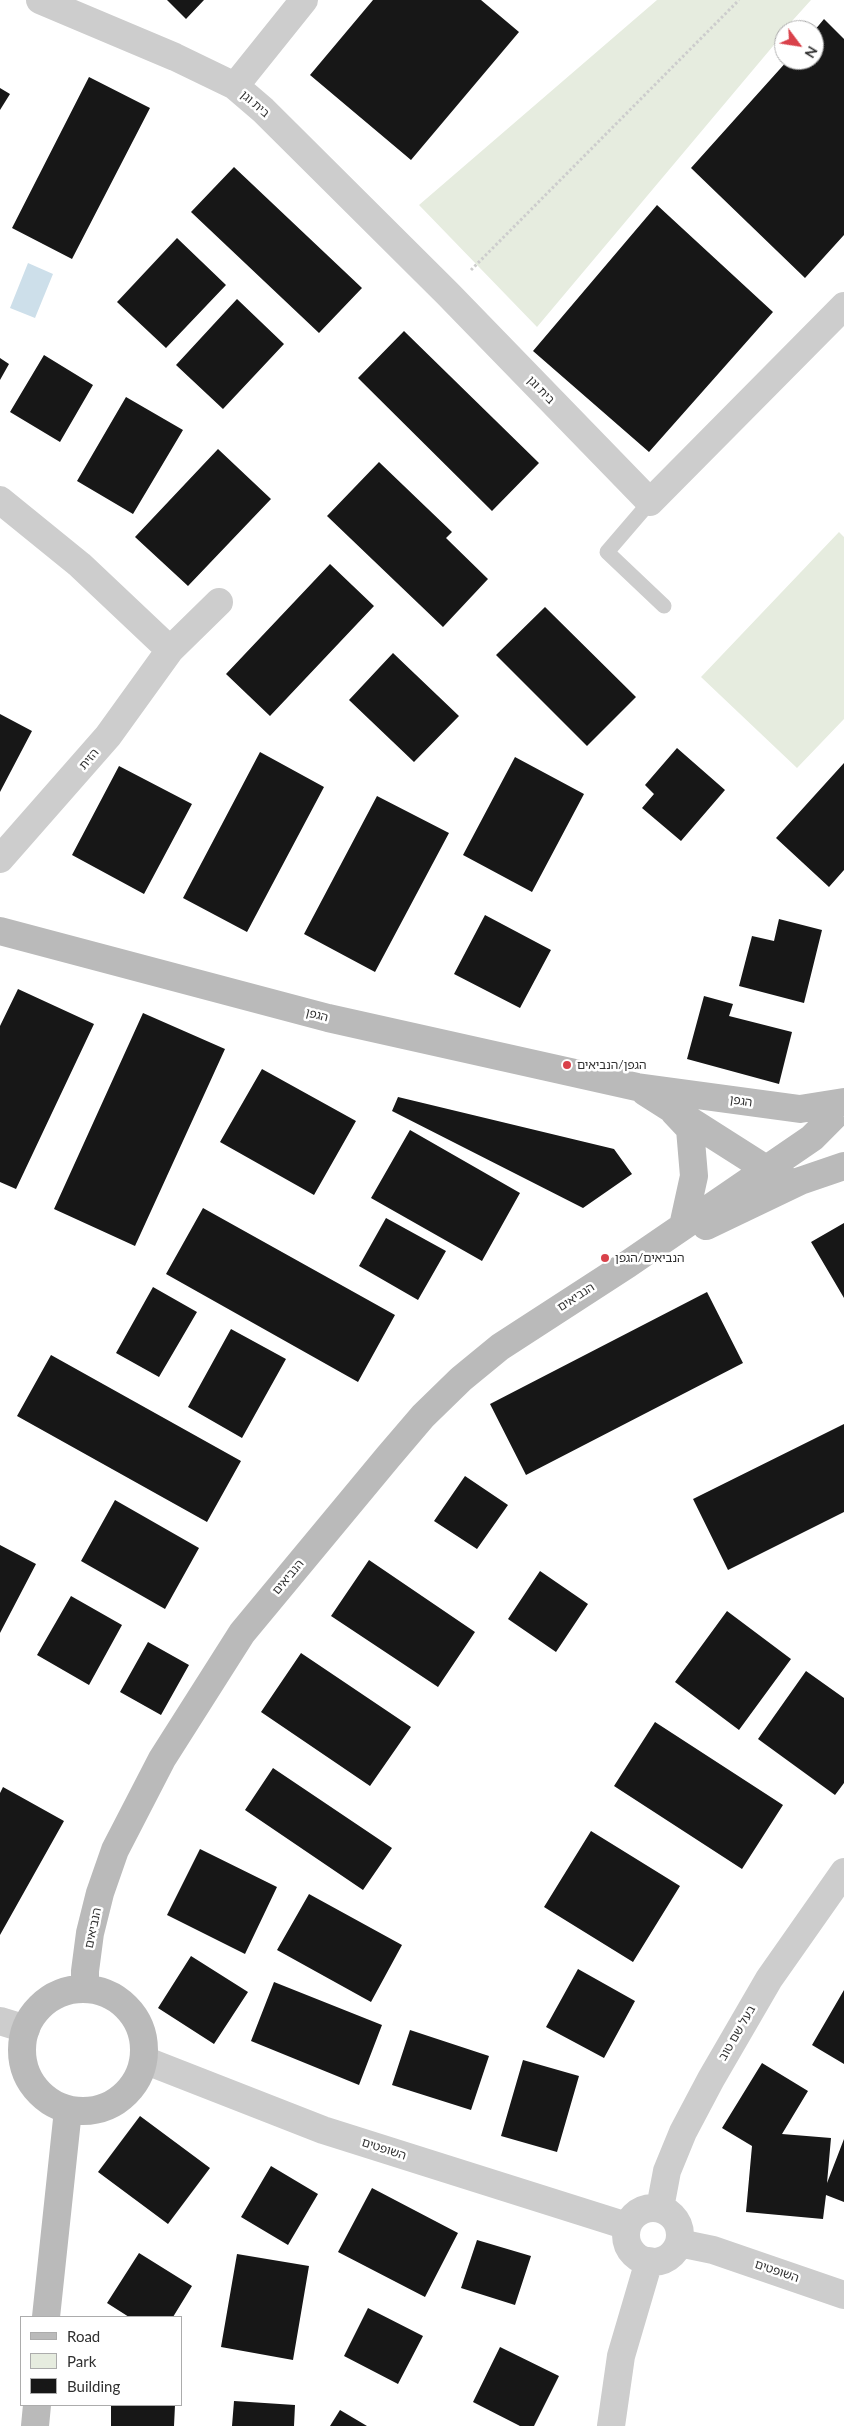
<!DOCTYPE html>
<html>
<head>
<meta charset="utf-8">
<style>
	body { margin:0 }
	#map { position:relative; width:844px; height:2426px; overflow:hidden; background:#fff; font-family:Lato,sans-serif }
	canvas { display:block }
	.legend { position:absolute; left:20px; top:2316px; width:162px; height:90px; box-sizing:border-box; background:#fff; border:1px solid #acacac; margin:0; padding:6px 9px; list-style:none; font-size:15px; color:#303030 }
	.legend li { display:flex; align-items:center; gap:10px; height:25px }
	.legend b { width:25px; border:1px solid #acacac }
	.north { position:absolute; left:774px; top:20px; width:50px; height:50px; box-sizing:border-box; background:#fff; border:1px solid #acacac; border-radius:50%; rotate:121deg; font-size:14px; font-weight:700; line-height:20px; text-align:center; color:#303030 }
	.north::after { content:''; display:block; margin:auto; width:18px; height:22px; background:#d9414a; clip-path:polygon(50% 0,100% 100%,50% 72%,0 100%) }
</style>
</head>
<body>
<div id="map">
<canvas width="844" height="2426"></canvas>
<ul class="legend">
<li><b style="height:6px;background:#bababa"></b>Road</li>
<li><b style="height:14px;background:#e6ecdf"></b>Park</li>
<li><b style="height:14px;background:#171717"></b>Building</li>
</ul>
<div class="north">N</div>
</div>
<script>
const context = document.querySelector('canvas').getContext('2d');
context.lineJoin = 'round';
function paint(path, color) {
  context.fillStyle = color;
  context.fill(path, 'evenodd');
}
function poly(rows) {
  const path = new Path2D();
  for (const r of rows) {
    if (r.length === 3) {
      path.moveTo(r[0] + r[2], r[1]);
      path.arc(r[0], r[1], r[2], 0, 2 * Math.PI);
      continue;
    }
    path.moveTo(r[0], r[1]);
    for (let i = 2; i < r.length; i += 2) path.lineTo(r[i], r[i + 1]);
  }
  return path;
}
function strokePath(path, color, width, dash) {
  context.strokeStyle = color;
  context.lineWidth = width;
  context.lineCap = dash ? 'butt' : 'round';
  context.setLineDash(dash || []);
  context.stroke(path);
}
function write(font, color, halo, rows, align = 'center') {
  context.font = font + ' Lato,"Noto Sans Hebrew",sans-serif';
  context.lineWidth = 5;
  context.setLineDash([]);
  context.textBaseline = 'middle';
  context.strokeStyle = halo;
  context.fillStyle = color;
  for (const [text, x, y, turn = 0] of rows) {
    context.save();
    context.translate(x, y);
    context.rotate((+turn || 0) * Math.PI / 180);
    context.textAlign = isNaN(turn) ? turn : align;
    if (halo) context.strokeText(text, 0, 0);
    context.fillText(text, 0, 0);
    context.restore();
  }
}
paint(poly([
	[657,0,811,0,784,30,784,33,537,327,419,205],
	[839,532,844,537,844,719,797,768,701,677]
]), '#e6ecdf');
paint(poly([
	[28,263,53,274,35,318,10,308]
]), '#cddfea');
paint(poly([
	[167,0,204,0,186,19],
	[373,0,481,0,519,32,411,160,310,75],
	[824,19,844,39,844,235,805,278,691,168,788,60,814,60,814,31],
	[89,77,150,108,72,259,12,228],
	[0,88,10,94,0,110],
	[234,167,362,288,319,333,191,212],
	[657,205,773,312,649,452,533,351],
	[177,238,226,285,166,348,117,302],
	[237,299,284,344,223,409,176,365],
	[404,331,539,463,492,511,358,378],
	[44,355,93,385,60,442,10,412],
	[0,358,9,364,0,380],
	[126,397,183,430,133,514,77,481],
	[218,449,271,499,188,586,135,537],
	[379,462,452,532,446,538,488,579,443,627,327,516],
	[330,564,374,606,270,716,226,674],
	[545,607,636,697,587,746,496,655],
	[393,653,459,716,414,762,349,700],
	[0,714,32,731,0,792],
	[677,748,725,790,681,841,642,808,654,794,645,785],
	[260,752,324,787,247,932,183,898],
	[515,757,584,794,532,892,463,855],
	[844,763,844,870,829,887,776,838],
	[119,766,192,804,144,894,72,855],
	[377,796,449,833,375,972,304,934],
	[485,915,551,950,520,1008,454,974],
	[779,919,822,930,804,1003,739,986,752,936,774,941],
	[18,989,94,1024,16,1189,0,1182,0,1026],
	[704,996,733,1004,729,1016,792,1032,779,1084,687,1059],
	[143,1013,225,1049,135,1246,54,1209],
	[262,1069,356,1121,314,1195,220,1142],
	[398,1097,614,1149,632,1174,583,1208,392,1111],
	[410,1130,520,1193,482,1261,371,1198],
	[203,1208,395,1315,358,1382,166,1274],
	[386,1218,446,1251,418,1300,359,1266],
	[844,1223,844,1298,811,1242],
	[153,1287,197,1312,159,1377,116,1353],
	[707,1292,743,1363,526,1475,490,1404],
	[231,1329,286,1359,242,1438,188,1407],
	[51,1355,241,1461,207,1522,17,1416],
	[844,1424,844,1512,728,1570,693,1499],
	[465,1476,508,1505,477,1549,434,1521],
	[115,1500,199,1548,165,1609,81,1561],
	[0,1545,36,1564,0,1633],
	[369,1560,475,1632,438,1687,331,1616],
	[540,1571,588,1604,556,1652,508,1619],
	[71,1596,122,1625,89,1685,37,1655],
	[727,1611,791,1659,739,1730,675,1682],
	[148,1642,189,1665,161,1715,120,1692],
	[301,1653,411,1727,370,1786,261,1712],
	[806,1671,844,1698,844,1783,835,1795,758,1739],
	[655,1722,783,1805,742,1869,614,1786],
	[273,1768,392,1848,363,1890,245,1810],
	[3,1787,64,1821,0,1935,0,1793],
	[591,1831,680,1886,633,1962,544,1907],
	[200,1849,277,1887,245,1954,167,1915],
	[309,1894,402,1945,371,2002,277,1950],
	[191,1956,248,1992,214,2044,158,2008],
	[578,1969,635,2001,604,2058,546,2027],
	[274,1982,382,2025,359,2085,251,2041],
	[844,1990,844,2064,812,2045],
	[410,2030,489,2056,471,2110,392,2085],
	[523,2060,579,2076,557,2152,501,2136],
	[762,2063,808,2091,782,2134,831,2138,827,2183,844,2139,844,2202,826,2195,823,2219,746,2212,752,2146,722,2128],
	[140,2116,210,2168,168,2224,98,2172],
	[271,2166,318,2194,288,2245,241,2217],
	[372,2188,458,2233,425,2297,338,2252],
	[477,2240,531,2256,515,2305,461,2288],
	[139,2253,192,2286,173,2317,129,2317,107,2303],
	[237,2254,309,2266,293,2360,221,2347],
	[368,2308,423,2336,398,2384,344,2356],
	[500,2347,559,2376,534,2426,520,2426,473,2402],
	[234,2401,295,2405,294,2426,232,2426],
	[111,2405,175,2405,174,2426,111,2426],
	[340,2410,367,2426,330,2426]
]), '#171717');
strokePath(poly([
	[471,270,739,0]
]), '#cdcdcd', 3, [2.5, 2.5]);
strokePath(poly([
	[650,502,607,552,664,606]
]), '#cdcdcd', 15);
strokePath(poly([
	[40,0,175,57,235,86,263,110,448,294,650,502,844,306],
	[235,86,304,0],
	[0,500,80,565,170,650],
	[0,859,108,736,170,650,219,602],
	[0,2021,26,2029],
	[144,2060,323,2130,627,2226],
	[660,2208,667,2171,683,2132,711,2079,769,1979,844,1872],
	[653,2235,27],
	[679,2243,713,2250,844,2295],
	[611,2426,621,2356,649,2261]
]), '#cdcdcd', 28);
strokePath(poly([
	[0,931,328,1018,637,1087,800,1109,844,1102],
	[645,1092,766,1169,781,1174],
	[674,1112,690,1129,694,1176,683,1226],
	[706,1226,800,1181,844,1166],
	[83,2050,61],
	[85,1989,85,1971,90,1933,100,1893,115,1850,162,1759,242,1633,388,1457,423,1416,461,1379,500,1347,628,1264,812,1138,844,1106],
	[46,2317,68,2110],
	[35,2426,37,2405]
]), '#bababa', 28);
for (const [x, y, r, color] of [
	[567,1065,5,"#d9414a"],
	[605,1258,5,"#d9414a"]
]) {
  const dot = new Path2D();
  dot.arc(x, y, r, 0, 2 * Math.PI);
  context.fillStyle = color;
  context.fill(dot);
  strokePath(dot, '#fff', 2);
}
write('12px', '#303030', '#fff', [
	["בית וגן",255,104,41],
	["בית וגן",541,390,46],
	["הזית",89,759,-50],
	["הגפן",317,1015,14],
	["הגפן",741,1101,8],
	["הנביאים",576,1297,-33],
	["הנביאים",288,1577,-50],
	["הנביאים",93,1928,-78],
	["בעל שם טוב",737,2033,-60],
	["השופטים",384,2149,18],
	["השופטים",777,2271,19]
]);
write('12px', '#303030', '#fff', [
	["הגפן/הנביאים",577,1065],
	["הנביאים/הגפן",615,1258]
], 'left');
</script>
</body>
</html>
